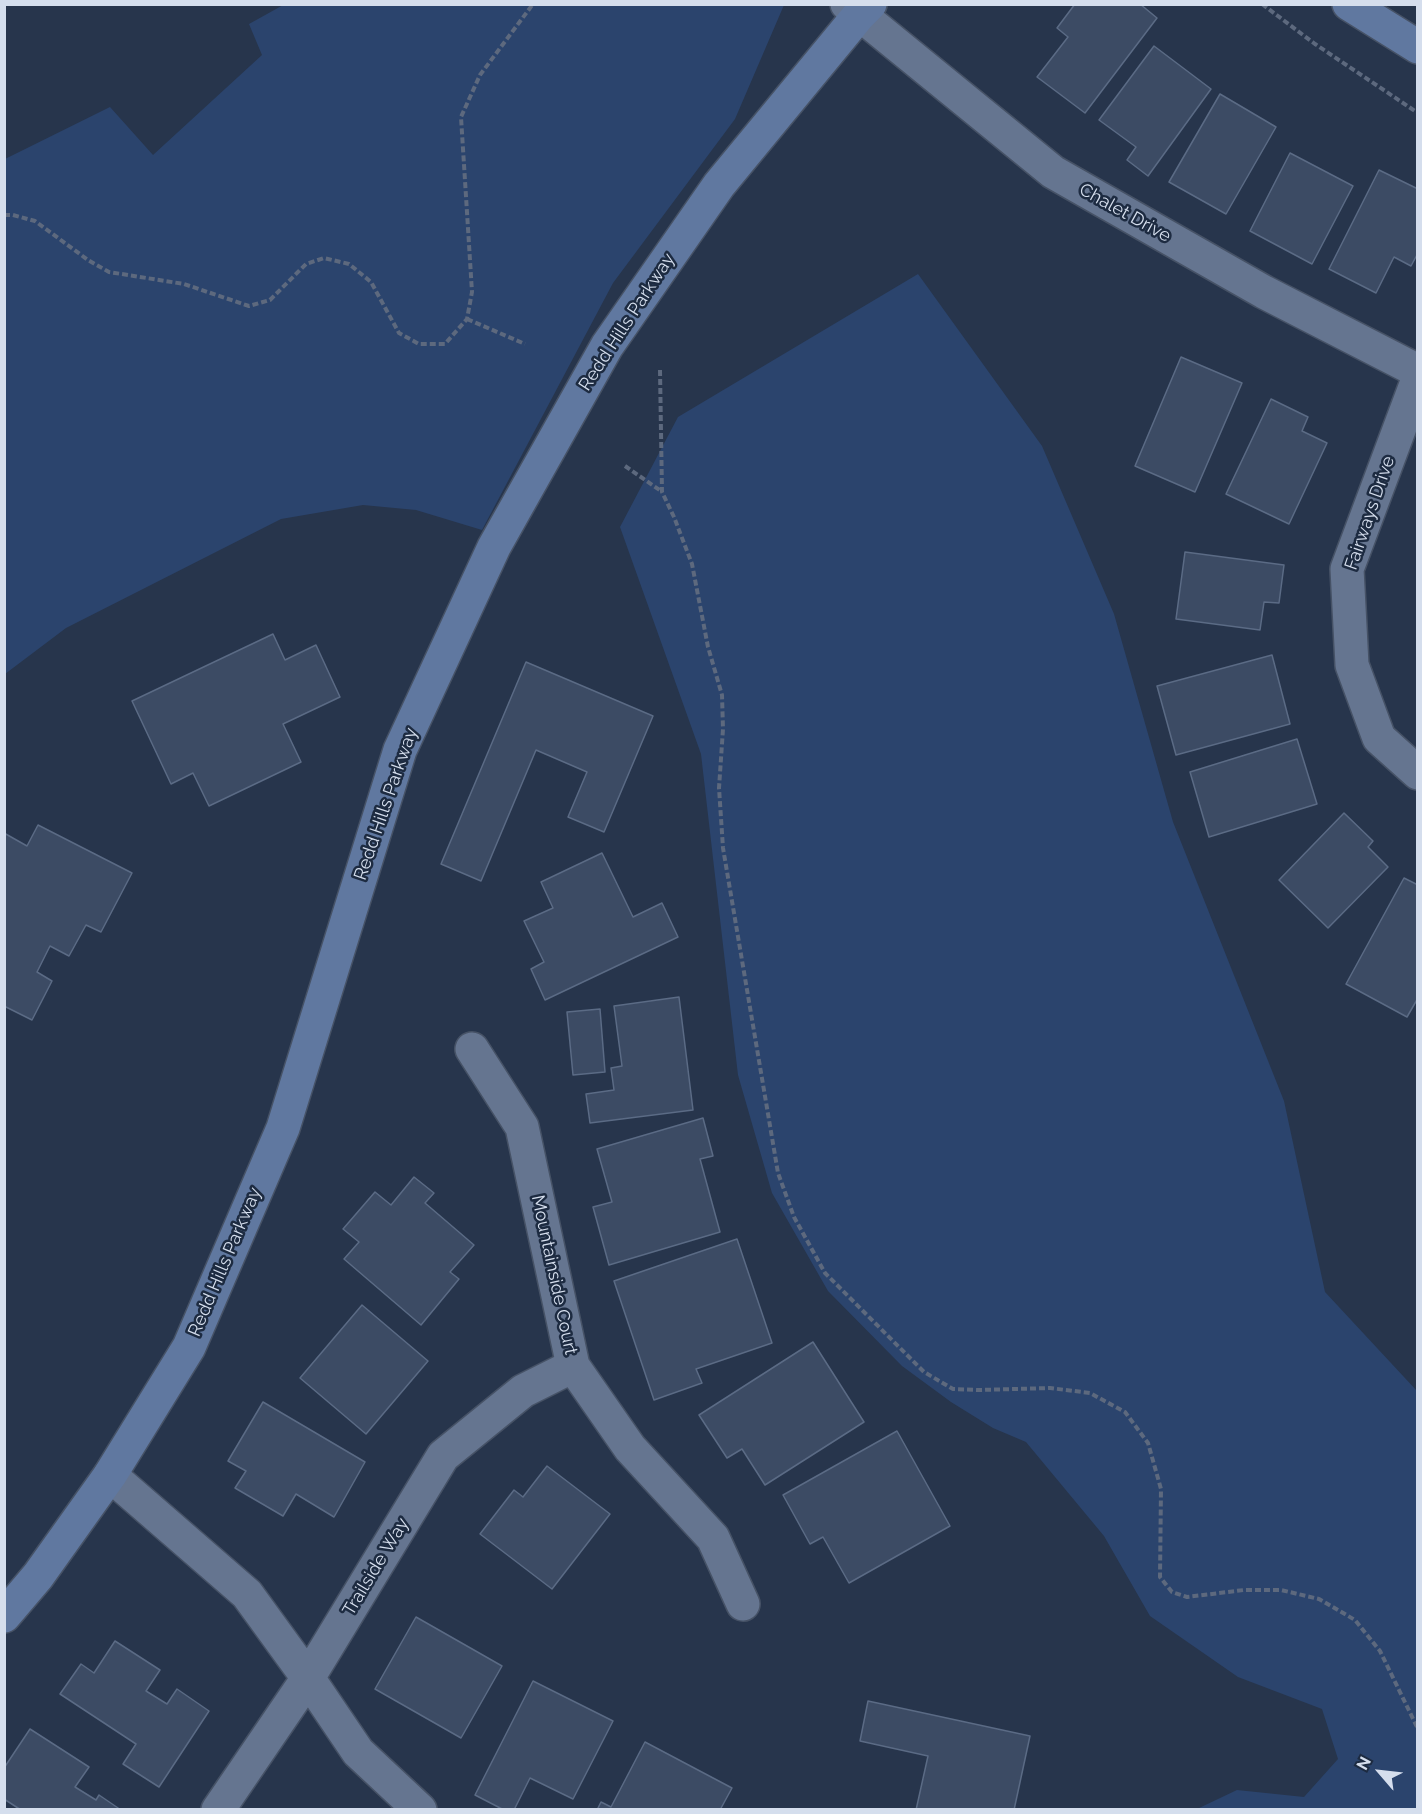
<!DOCTYPE html>
<html>
<head>
<meta charset="utf-8">
<style>
	body { margin:0 }
	#map { position:relative; width:1422px; height:1814px; overflow:hidden; background:#27354c; font-family:Raleway,sans-serif }
	canvas { display:block }
	.frame { position:absolute; inset:0; border:6px solid #d5deed; pointer-events:none }
	.north { position:absolute; left:1350px; top:1742px; width:60px; height:60px; -webkit-text-stroke:4px #1d2b41; paint-order:stroke; rotate:298deg; font-size:16px; font-weight:700; line-height:24px; text-align:center; color:#d5deed }
	.north::after { content:''; display:block; margin:auto; width:21px; height:27px; background:#d5deed; clip-path:polygon(50% 0,100% 100%,50% 72%,0 100%) }
</style>
</head>
<body>
<div id="map">
<canvas width="1422" height="1814"></canvas>
<div class="frame"></div>
<div class="north">N</div>
</div>
<script>
const g = document.querySelector('canvas').getContext('2d');
g.lineJoin = 'round';
function fill(path, color) { g.fillStyle = color; g.fill(path, 'evenodd'); }
function trace(path, color, width, dash) { g.strokeStyle = color; g.lineWidth = width; g.lineCap = dash ? 'butt' : 'round'; g.setLineDash(dash || []); g.stroke(path); }
function label(font, color, halo, rows, align = 'center') {
  g.font = font + ' Raleway,sans-serif'; g.lineWidth = 5; g.setLineDash([]); g.textBaseline = 'middle'; g.strokeStyle = halo; g.fillStyle = color; for (const [text, x, y, turn = 0] of rows) {
    g.save(); g.translate(x, y); g.rotate((+turn || 0) * Math.PI / 180); g.textAlign = isNaN(turn) ? turn : align; if (halo) g.strokeText(text, 0, 0); g.fillText(text, 0, 0); g.restore();
  }
}
fill(new Path2D(`
	M285 4 784 5 735 119 613 283 482 530 416 510 363 505 281 519 66 628 5 674V159L110 107 153 155 262 55 249 24Z
	M918 274 1042 446 1114 614 1173 822 1284 1101 1325 1292 1417 1391V1809H1197L1237 1790 1304 1797 1338 1759 1322 1709 1238 1677 1150 1616 1104 1536 1026 1442 993 1428 951 1402 902 1366 828 1291 772 1193 738 1075 701 754 620 527 678 417Z`), '#2b446d');
const building = new Path2D(`
	M1075 4H1140L1157 18 1085 113 1037 77 1068 37 1057 28Z
	M1154 46 1211 89 1148 176 1127 160 1136 147 1099 120Z
	M1220 94 1276 127 1226 214 1169 182Z
	M1290 153 1353 186 1312 264 1250 231Z
	M1379 170 1418 189V253L1411 266 1394 257 1376 293 1329 269Z
	M1181 357 1242 383 1195 492 1135 466Z
	M1271 399 1308 417 1302 431 1327 443 1289 524 1226 494Z
	M1185 552 1284 565 1279 603 1264 602 1260 630 1176 619Z
	M273 634 285 660 316 645 340 697 283 724 301 762 209 806 193 773 171 784 132 701Z
	M1272 655 1290 724 1176 755 1157 686Z
	M526 662 653 716 604 832 568 817 587 772 536 750 481 881 441 864Z
	M1297 739 1317 804 1209 837 1190 772Z
	M1344 813 1373 841 1368 847 1388 867 1328 928 1279 880Z
	M38 825 132 873 101 932 86 925 69 956 50 946 37 972 52 981 32 1020 4 1006V833L27 846Z
	M602 853 633 917 662 903 678 937 545 1000 531 969 544 962 524 921 553 908 541 882Z
	M1404 878 1418 885V998L1407 1017 1346 984Z
	M679 997 693 1110 590 1123 586 1094 614 1090 611 1068 622 1066 614 1006Z
	M600 1009 605 1072 573 1075 567 1012Z
	M703 1118 713 1156 700 1159 720 1232 609 1265 593 1207 612 1202 597 1149Z
	M414 1177 434 1193 425 1203 474 1245 450 1272 459 1279 421 1325 344 1259 359 1242 343 1229 375 1192 391 1205Z
	M737 1239 772 1343 696 1369 702 1383 654 1400 614 1281Z
	M362 1305 428 1361 366 1434 300 1378Z
	M813 1342 864 1422 765 1485 742 1449 727 1458 699 1415Z
	M263 1402 365 1462 334 1517 296 1494 283 1516 235 1488 246 1471 228 1461Z
	M897 1431 950 1526 849 1583 823 1537 810 1544 783 1495Z
	M547 1466 610 1514 552 1589 480 1534 514 1490 523 1497Z
	M416 1617 502 1666 461 1738 375 1689Z
	M115 1641 160 1670 146 1691 167 1704 177 1689 209 1711 159 1787 123 1764 136 1744 60 1694 81 1664 94 1673Z
	M533 1681 613 1721 573 1799 530 1778 514 1810H504L475 1795Z
	M868 1701 1030 1736 1014 1810H916L928 1756 860 1741Z
	M30 1729 89 1767 75 1787 96 1800 99 1795 121 1810H21L4 1799V1768Z
	M645 1742 732 1788 720 1810H597L601 1802 611 1807Z`);
fill(building, '#3c4b64');
trace(building, '#5b6b85', 1.5);
const street = new Path2D(`
	M847 4 1053 172 1264 292 1418 371
	M1418 379 1347 569 1352 665 1379 738 1418 773
	M472 1049 522 1127 573 1366 630 1448 713 1538 743 1604
	M110 1475 247 1594 308 1678 358 1752 420 1810
	M218 1810 308 1678 443 1456 523 1391 573 1366`);
const secondary = new Path2D(`
	M1349 4 1418 47
	M4 1616 38 1576 110 1475 189 1347 283 1128 400 750 494 547 607 346 719 185 859 15 870 4`);
trace(street, '#465266', 36);
trace(secondary, '#465266', 36);
trace(new Path2D(`
	M1262 4 1315 44 1418 113
	M4 215H13L35 221 88 260 109 272 184 284 249 306 270 300 306 264 324 258 349 264 371 282 399 333 419 344H445L467 319 472 292 461 117 480 75 533 4
	M467 319 525 344
	M660 370 662 492 674 517 692 564 708 647 722 695 723 729 719 788 723 848 778 1173 794 1217 825 1273 924 1372 953 1389 978 1390 1050 1388 1090 1393 1125 1412 1148 1443 1161 1489 1160 1577 1172 1592 1187 1597 1244 1590H1281L1319 1599 1355 1620 1380 1651 1418 1729
	M625 466 661 491`), '#5d697e', 4, [6, 3]);
trace(street, '#657590', 33);
trace(secondary, '#6078a0', 33);
label('18px', '#d5deed', '#1d2b41', [
	["Chalet Drive",1125,213,29],
	["Redd Hills Parkway",627,322,-57],
	["Fairways Drive",1370,513,-71],
	["Redd Hills Parkway",386,804,-71],
	["Redd Hills Parkway",225,1262,-67],
	["Mountainside Court",554,1275,78],
	["Trailside Way",376,1567,-59]
]);
</script>
</body>
</html>
